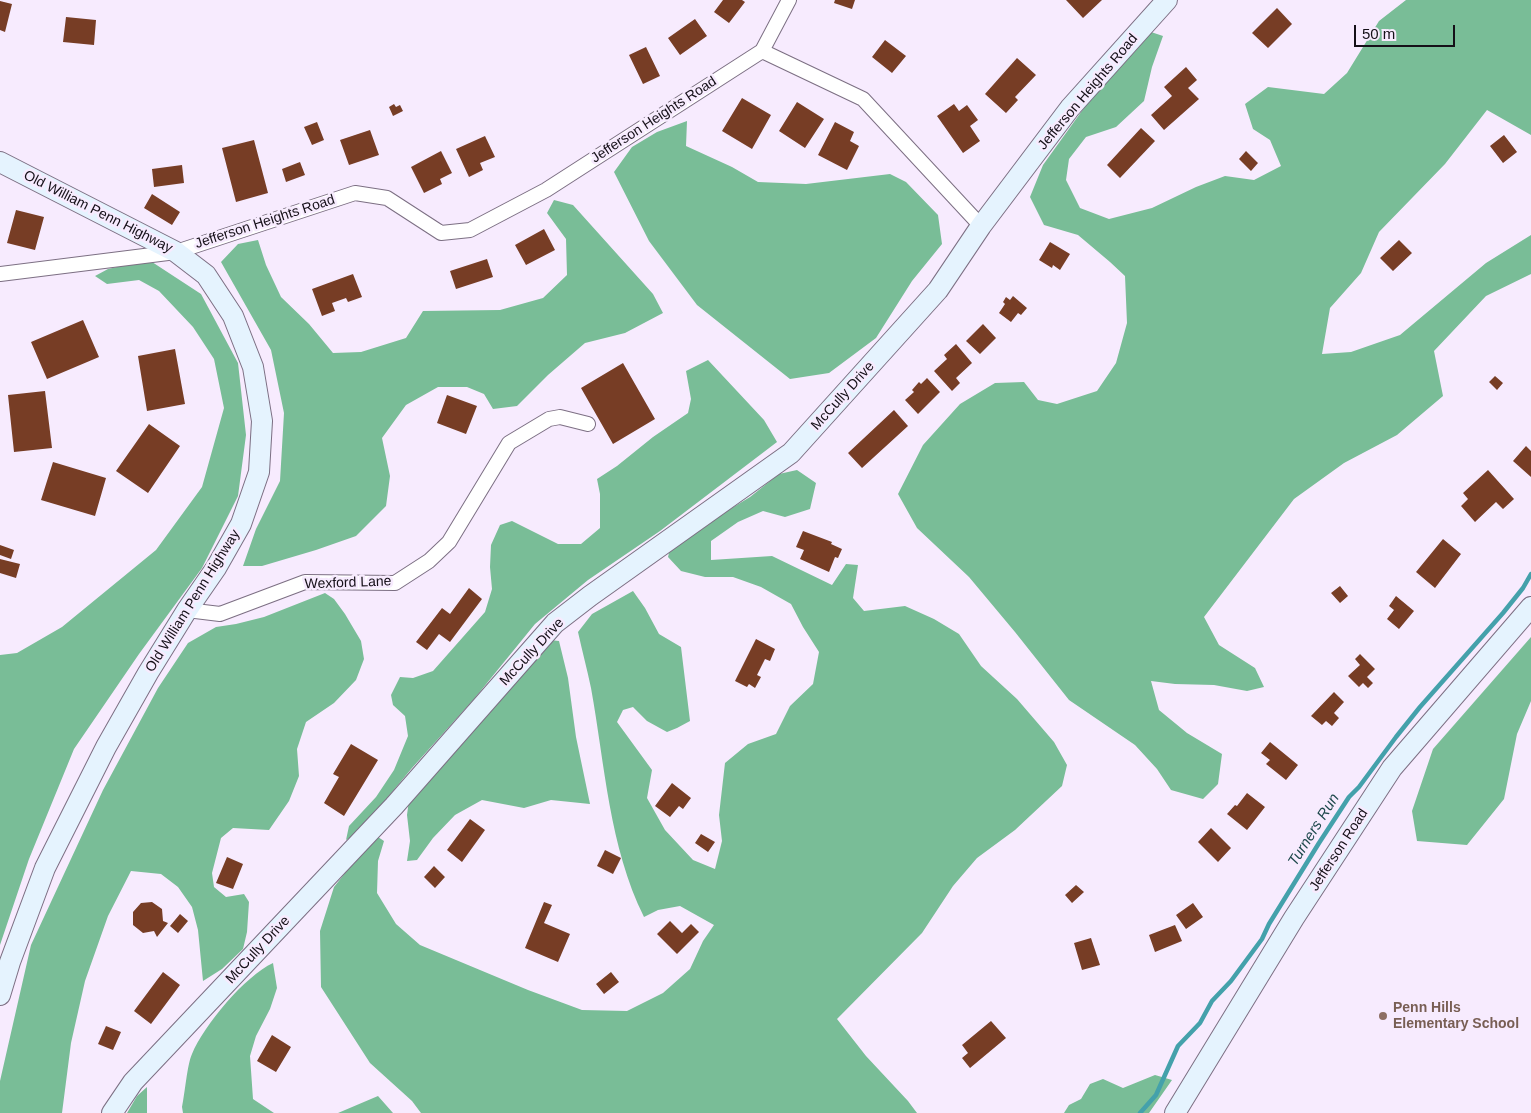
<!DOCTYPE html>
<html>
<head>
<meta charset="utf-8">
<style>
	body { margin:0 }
	#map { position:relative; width:1531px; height:1113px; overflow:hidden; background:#f7ebfe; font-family:Arial,sans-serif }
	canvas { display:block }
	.scale { position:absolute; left:1354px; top:25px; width:101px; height:22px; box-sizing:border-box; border:2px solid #151018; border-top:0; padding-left:6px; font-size:15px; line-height:18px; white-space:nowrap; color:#151018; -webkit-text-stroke:4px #f7ebfe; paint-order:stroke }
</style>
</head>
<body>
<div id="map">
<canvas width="1531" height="1113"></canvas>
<div class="scale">50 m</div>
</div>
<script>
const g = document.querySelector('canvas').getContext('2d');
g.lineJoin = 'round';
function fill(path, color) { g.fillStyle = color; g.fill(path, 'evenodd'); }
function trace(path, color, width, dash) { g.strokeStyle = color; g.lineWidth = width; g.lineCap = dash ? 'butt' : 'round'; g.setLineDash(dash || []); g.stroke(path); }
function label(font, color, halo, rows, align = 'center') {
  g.font = font + ' Arial,sans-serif'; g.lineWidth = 5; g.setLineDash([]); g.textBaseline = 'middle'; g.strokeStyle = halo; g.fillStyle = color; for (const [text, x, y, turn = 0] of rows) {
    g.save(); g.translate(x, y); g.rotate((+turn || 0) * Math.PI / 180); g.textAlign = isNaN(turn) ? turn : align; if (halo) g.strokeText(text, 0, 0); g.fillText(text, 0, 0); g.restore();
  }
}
fill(new Path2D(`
	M1406 0H1531V135L1487 110 1445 164 1379 232 1361 273 1330 308 1322 354 1351 352 1400 335 1486 263 1531 235V274L1486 296 1434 351 1443 396 1397 435 1344 463 1294 499 1204 617 1219 645 1255 668 1264 687 1247 691 1214 685 1175 684 1151 681 1159 710 1187 733 1222 754 1218 784 1203 799 1171 790 1157 769 1135 745 1069 700 1015 632 969 577 917 528 898 494 923 445 960 404 995 383 1024 382 1038 400 1057 404 1097 391 1116 363 1127 323 1125 276 1110 262 1078 235 1044 225 1030 197 1043 165 1089 101 1151 32 1163 36 1152 67 1144 101 1116 127 1086 137 1069 159 1066 180 1080 208 1109 219 1152 208 1196 187 1225 176 1254 180 1281 166 1270 140 1253 129 1245 104 1268 87 1324 94 1347 73 1379 21Z
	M687 121 686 146 732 167 758 182 806 184 890 174 906 182 938 215 942 244 912 281 876 338 829 373 790 379 697 305 649 241 614 172 632 147 657 132Z
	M554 200 573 205 653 294 663 313 625 333 585 343 548 375 517 406 493 409 484 394 467 387H438L406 405 382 438 390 476 386 506 356 536 316 550 262 566H243L256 529 280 481 284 413 271 350 221 262 238 244 258 240 266 265 281 297 309 324 333 353 361 352 406 338 423 311 500 310 543 298 567 275 566 239 547 213Z
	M149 260 201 294 238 363 246 435 238 496 202 568 139 654 74 749 29 859 0 945V655L17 653 62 627 156 550 202 487 224 408 214 359 193 327 159 291 139 280 107 284 95 276 108 269Z
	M708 360 764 420 777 442 660 531 588 580 535 624 474 699 412 768 378 809 362 831 346 840 349 826 376 797 394 770 408 736 405 716 393 705 391 695 400 677 413 678 433 671 485 612 492 589 490 567 491 545 500 525 512 521 558 544H581L600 528V494L597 479 617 466 653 437 688 413 691 399 686 371Z
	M797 470 816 483 810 509 785 517 763 511 738 522 711 541V560L772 556 832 585 846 564 858 565 853 598 864 611 905 606 934 619 959 634 981 666 1017 699 1054 742 1067 765 1062 786 1015 830 977 858 953 886 922 933 837 1019 866 1056 908 1101 917 1113H421L412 1101 370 1063 321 987 320 931 334 887 375 835 384 841 378 861 377 893 396 924 420 945 528 990 582 1010 627 1011 663 993 690 969 703 941 714 925 680 906 658 910 644 917C609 846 605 765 591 688 587 669 582 650 578 632L592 614 633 591 645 608 659 634 681 647 690 721 677 728 667 732 647 721 633 707 623 710 617 722 652 770 647 798 665 830 693 860 715 869 722 841 719 815 725 763 748 744 776 734 790 706 813 684 819 652 803 627 791 604 761 587 733 577H705L681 571 668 557 671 545 750 497 779 474Z
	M325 593 334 599 345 614 361 641 364 659 356 680 334 703 306 722 297 749 299 776 289 801 269 830 233 828 221 838 212 873 214 887 226 897 244 894 249 902 247 932 243 949 222 969 203 981 198 930 192 907 178 887 161 874 131 871 108 916 85 981 71 1043 62 1113H0V1081L31 945 103 790 158 688 188 643 216 627 236 624 264 617Z
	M1531 637V701L1517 734 1504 799 1467 845 1417 841 1412 811 1433 749Z
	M550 640 559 641 568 678 576 737 590 804 551 800 524 808 482 800 455 815 433 838 417 860 407 861 410 841 407 815 409 800Z
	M273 963 277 988 270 1009 256 1036 250 1056 253 1099 274 1113H183L182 1107C185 1093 187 1065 192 1054 204 1025 245 976 273 963Z
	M1155 1075 1172 1080 1149 1113H1064L1069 1105 1081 1099 1090 1084 1103 1079 1123 1088Z
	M147 1087V1113H127L137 1096Z
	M378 1096 393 1113H338Z`), '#79bd97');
trace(new Path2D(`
	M1140 1113 1156 1095 1178 1046 1200 1023 1212 1001 1231 981 1262 939 1269 924 1319 843 1349 797 1359 787 1396 737 1420 707 1503 613 1523 588 1531 574`), '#44a1ab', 4.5);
fill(new Path2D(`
	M723 0H742L745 2 729 23 714 12Z
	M835 0H855L852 9 834 3Z
	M1066 0H1102L1083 18Z
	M0 1 12 4 5 32 0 30Z
	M1277 8 1292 24 1268 48 1252 33Z
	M66 17 96 20 94 45 63 42Z
	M695 19 707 36 680 55 668 38Z
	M885 40 906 56 892 73 872 57Z
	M646 47 660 76 643 84 629 55Z
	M1017 58 1036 75 1015 97 1018 100 1006 113 985 94Z
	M1186 67 1197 80 1188 88 1199 99 1164 130 1151 115 1172 96 1164 87Z
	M742 98 771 115 752 149 722 131Z
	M797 102 824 119 805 148 779 131Z
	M394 104 396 107 400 105 403 111 393 116 389 107Z
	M954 104 959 111 967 105 978 120 970 126 980 141 963 153 937 116Z
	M317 122 324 140 312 145 304 127Z
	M835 122 854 132 850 141 859 146 847 170 818 155Z
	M1141 128 1155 141 1120 178 1107 165Z
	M370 130 379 155 349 165 340 140Z
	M1504 135 1517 152 1503 163 1490 146Z
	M485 136 495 157 480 163 483 170 469 177 456 149Z
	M254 140 268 193 236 202 222 148Z
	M441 151 452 173 440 179 442 184 424 193 411 167Z
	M1246 151 1258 163 1251 171 1239 159Z
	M300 162 305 175 286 182 282 169Z
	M182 165 184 183 154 187 152 169Z
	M152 194 180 212 172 225 144 208Z
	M16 210 44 217 35 250 7 243Z
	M544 229 555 250 526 265 515 245Z
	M1399 240 1412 253 1393 271 1380 258Z
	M1050 242 1070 254 1060 270 1053 265 1052 268 1039 260Z
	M487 259 493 277 456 289 450 271Z
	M353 274 362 297 348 302 346 298 332 303 335 311 322 316 312 289Z
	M1013 296 1027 308 1021 315 1018 313 1011 322 999 313 1005 304 1003 302 1006 297 1010 300Z
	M83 320 99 357 47 379 31 342Z
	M983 324 996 338 980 354 966 341Z
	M956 344 972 363 956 378 960 383 952 391 934 371 947 359 944 355Z
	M175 349 185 404 147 411 138 356Z
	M623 363 655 419 613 444 581 388Z
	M1495 376 1503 383 1497 390 1489 382Z
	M927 378 940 392 918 414 905 400 914 392 912 390 919 382 921 384Z
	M45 391 52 448 14 452 8 395Z
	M447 395 477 406 466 434 437 423Z
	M894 410 908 426 862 468 848 453Z
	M149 424 180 446 148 493 116 471Z
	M1526 446 1531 451V477L1513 461Z
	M53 462 106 478 95 516 41 500Z
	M1488 470 1514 499 1503 509 1496 502 1475 522 1461 506 1468 499 1463 493Z
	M803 531 832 542 831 544 842 549 838 558 835 557 829 572 800 559 804 550 796 547Z
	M1443 539 1461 554 1435 588 1416 572Z
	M0 545 14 550 11 559 0 555Z
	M0 559 20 564 16 578 0 573Z
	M1340 586 1348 596 1340 603 1331 593Z
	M469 588 482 599 450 642 439 634 427 650 416 642 442 608 450 614Z
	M1396 596 1414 611 1399 629 1387 619 1394 610 1389 606Z
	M756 639 775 649 770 661 765 659 757 675 761 677 755 688 749 684 747 687 735 681Z
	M1360 654 1375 669 1367 677 1373 683 1368 688 1363 683 1359 687 1348 676 1360 665 1355 659Z
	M1334 692 1344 702 1334 713 1339 718 1332 726 1326 721 1322 725 1311 716Z
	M1270 742 1298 765 1286 780 1266 764 1270 760 1261 753Z
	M351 744 378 760 344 816 324 803 339 777 333 774Z
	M672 783 691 798 683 809 679 806 670 817 655 806Z
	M1247 793 1265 807 1247 830 1227 814 1235 805 1237 806Z
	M470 819 485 830 462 862 447 850Z
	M1211 828 1231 848 1218 862 1198 842Z
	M701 834 715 842 708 852 695 843Z
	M605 850 621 858 613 874 597 866Z
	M227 857 243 864 233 889 216 883Z
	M434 866 445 877 435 888 424 877Z
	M1076 885 1084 892 1072 903 1065 895Z
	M152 902 162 909 163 921 168 923 157 937 154 931 143 933 133 925V912L141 903Z
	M544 902 552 905 544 923 570 934 558 962 525 948Z
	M1193 903 1203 917 1186 929 1176 915Z
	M180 914 188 921 178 933 170 926Z
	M670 921 682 933 691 924 699 932 677 954 657 934Z
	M1175 925 1182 941 1155 952 1149 935Z
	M1091 938 1100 965 1082 970 1074 943Z
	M163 972 180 985 151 1024 134 1011Z
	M611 972 619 982 604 994 596 984Z
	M991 1021 1006 1038 970 1068 962 1058 968 1053 962 1045Z
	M106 1026 121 1032 113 1050 98 1044Z
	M272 1035 291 1047 276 1072 257 1061Z`), '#773d25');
const street = new Path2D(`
	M762 51 863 99 981 226
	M0 274 176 252 355 193 387 198 441 233 470 230 546 190 762 51 789 0
	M187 610 220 614 305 582 395 583 429 561 449 542 509 443 549 419 560 417 588 424`);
const secondary = new Path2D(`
	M0 162 176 252 206 275 233 316 253 367 262 421 259 472 241 524 216 568 187 610 148 673 106 747 45 868 10 962 0 995
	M112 1113 133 1082 394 806 555 623 590 596 791 453 938 290 981 226 1070 108 1167 0
	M1175 1113 1294 918 1392 768 1531 607`);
trace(street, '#7c6f83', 16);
trace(secondary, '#7c6f83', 22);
trace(street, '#fff', 14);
trace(secondary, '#e5f3fe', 20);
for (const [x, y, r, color] of [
	[1383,1016,5,"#8d6e63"]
]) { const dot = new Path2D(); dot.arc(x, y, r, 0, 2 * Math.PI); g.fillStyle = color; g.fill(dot); trace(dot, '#f7ebfe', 2); }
label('14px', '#151018', '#f7ebfe', [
	["Jefferson Heights Road",1088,92,-50],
	["Jefferson Heights Road",654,120,-33],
	["Old William Penn Highway",98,212,27],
	["Jefferson Heights Road",265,222,-18],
	["McCully Drive",843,396,-48],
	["Wexford Lane",348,583,-2],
	["Old William Penn Highway",193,601,-58],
	["McCully Drive",532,652,-47],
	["Jefferson Road",1339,850,-57],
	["McCully Drive",258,950,-47]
]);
label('bold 14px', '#785e54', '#f7ebfe', [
	["Penn Hills",1393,1008],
	["Elementary School",1393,1024]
], 'left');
label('italic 15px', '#1f494d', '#f7ebfe', [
	["Turners Run",1314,830,-58]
]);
</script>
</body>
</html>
